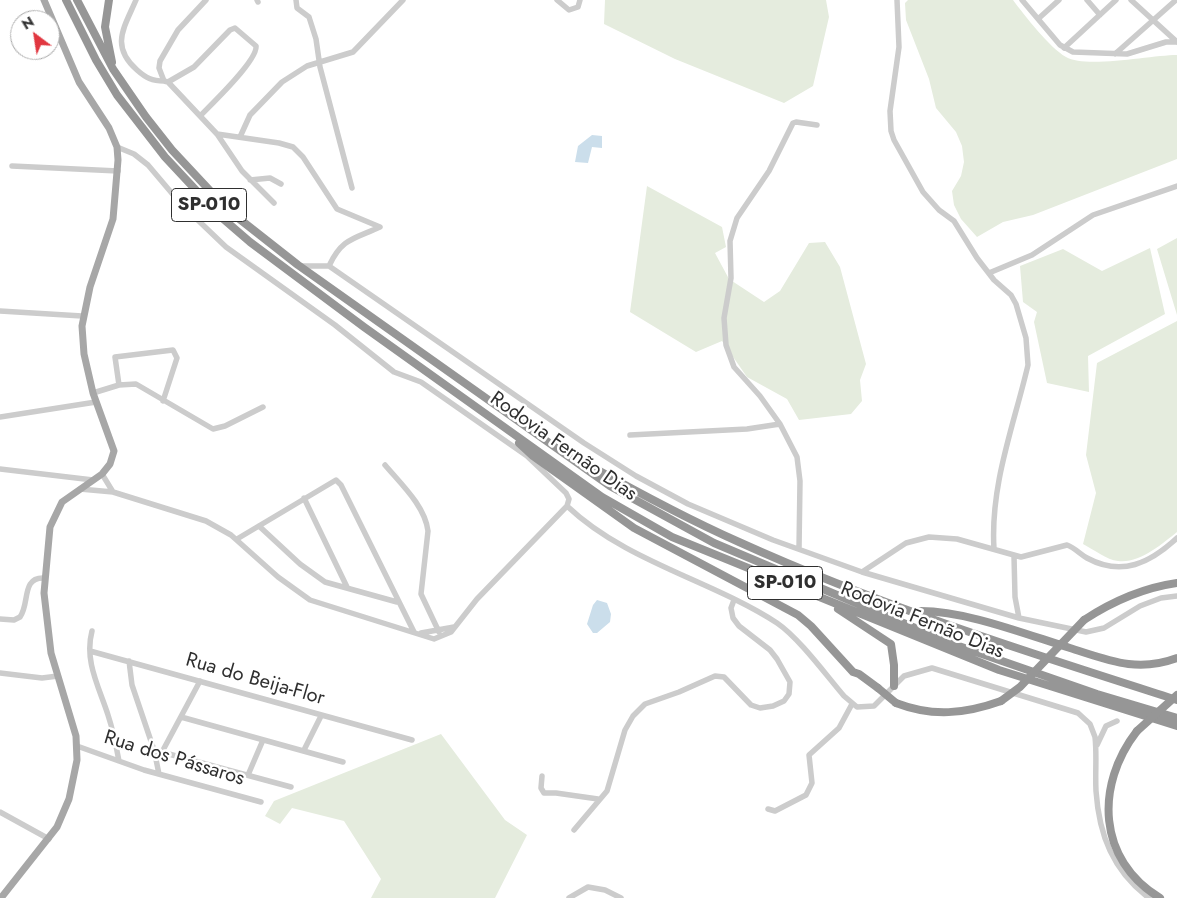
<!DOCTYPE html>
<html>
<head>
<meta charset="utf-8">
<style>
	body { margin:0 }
	#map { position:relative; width:1177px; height:898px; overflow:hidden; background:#fff; font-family:Jost,sans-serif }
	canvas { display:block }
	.north { position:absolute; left:10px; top:10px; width:50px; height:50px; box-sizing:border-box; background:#fff; border:1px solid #acacac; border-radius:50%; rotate:329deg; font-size:14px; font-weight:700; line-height:20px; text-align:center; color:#2f2f2f }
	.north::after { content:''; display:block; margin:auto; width:18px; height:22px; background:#e13740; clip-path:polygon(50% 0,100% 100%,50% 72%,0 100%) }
</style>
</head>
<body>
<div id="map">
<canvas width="1177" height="898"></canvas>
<div class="north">N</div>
</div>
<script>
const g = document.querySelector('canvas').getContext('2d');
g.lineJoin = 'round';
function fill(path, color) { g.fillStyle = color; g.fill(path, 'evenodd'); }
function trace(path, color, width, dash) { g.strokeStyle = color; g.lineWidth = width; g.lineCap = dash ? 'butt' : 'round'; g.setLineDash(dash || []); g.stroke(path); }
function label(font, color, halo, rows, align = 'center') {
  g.font = font + ' Jost,sans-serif'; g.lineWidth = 5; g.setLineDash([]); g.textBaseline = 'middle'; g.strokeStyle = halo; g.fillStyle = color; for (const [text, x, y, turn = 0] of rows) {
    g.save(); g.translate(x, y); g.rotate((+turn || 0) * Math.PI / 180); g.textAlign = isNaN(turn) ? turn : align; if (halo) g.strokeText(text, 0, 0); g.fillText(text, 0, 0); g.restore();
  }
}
fill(new Path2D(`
	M605 0H826L829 17 813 86 784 103 675 59 604 24Z
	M908 0H1013C1025 16 1049 47 1066 57 1086 69 1151 55 1177 55V159L1033 215 1003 222 977 237 961 219 954 205 952 191 961 176 964 162 962 146 956 132 936 108 929 79 906 20 905 3Z
	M647 186 722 227 726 247 715 253 729 279 764 302 780 291 809 243 825 242 840 267 866 364 860 380 862 401 851 414 799 420 787 399 747 377 722 341 696 352 630 312Z
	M1177 238V315L1157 249Z
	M1150 248 1165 314 1088 356 1089 392 1047 383 1034 322 1037 312 1023 302 1020 266 1063 249 1102 271Z
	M1177 321V532C1162 544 1139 564 1118 561 1107 560 1093 549 1083 544L1096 493 1086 455 1097 363Z
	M441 734 505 820 527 835 495 898H371L381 879 344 821 292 808 280 824 265 816 274 801Z`), '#e5ecde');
fill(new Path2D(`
	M592 135 602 136V148L592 147 588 163 575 162 578 146Z
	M597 600 607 603 611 614 610 622 597 633H593L587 624 593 605Z`), '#cbdeeb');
trace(new Path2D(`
	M136 0C124 28 110 46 137 70 146 78 152 81 164 81
	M206 0 178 30 160 61 159 68 164 81 168 82 217 134 242 171 274 203
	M257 0 258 2
	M296 0 297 8 309 17 316 39 320 67 352 188
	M557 0 569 10 578 7 580 0
	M897 0 899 47 890 111 891 131 894 140 923 192 939 210 954 221 977 258 994 280 1011 295 1016 304 1026 338 1028 365C1014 425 990 485 994 549
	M1022 0 1060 45 1073 52 1127 54 1166 42H1177
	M1087 0 1100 15
	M1131 0 1177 42
	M1038 19 1059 0
	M1064 48 1116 0
	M1115 54 1176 0
	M168 82 194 67 230 30 235 28 256 46C258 60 211 105 200 116
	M217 134 279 143 293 147 303 157 337 209 380 227
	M240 137 250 115 282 82 307 66 353 52 403 0
	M117 147 134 154 148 165 181 204 226 247 335 325 394 372 421 382 527 456 566 493 569 499 567 506
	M12 166 118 171
	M250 180 270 178 281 184
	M300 266H329L584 443 636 476 688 504 773 540 862 572 1019 618 1086 632 1104 628 1140 606 1161 598 1177 596
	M329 266C342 238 354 239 380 227
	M989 273 1032 255 1093 215 1177 186
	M0 311 82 316
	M119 385 115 357 173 350 177 358 163 401
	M93 393 119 385 136 384 213 429 225 426 263 407
	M0 417 96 402
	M630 435 747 429 780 424
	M385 465C401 484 425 506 428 531L421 594 439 632
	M0 469 93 480
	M102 474 113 492
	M80 489 113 492 206 521 231 535 278 577 310 600 434 639 451 632 477 599 567 506
	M304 498 347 587
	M567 506C626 562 711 580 777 623 799 638 826 675 844 696L857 707 874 706 904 676 932 668 1078 713 1090 724 1095 737C1097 755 1095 773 1096 791 1099 835 1113 871 1149 898
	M259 526 300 564 325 582 397 602
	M237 539 336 480 341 485 414 632
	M799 549 800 481 797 457 780 424 760 396 734 367 726 345 724 318 731 278 730 241 737 218 769 171 793 123 796 122 817 125
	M1014 556 1015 597 1019 618
	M862 572 906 543 929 537 957 539 1021 557 1067 545C1075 548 1080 554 1087 558 1122 577 1150 563 1177 538
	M0 619 14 620 20 617C30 604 21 577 44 578
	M92 631C84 661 99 687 108 715 113 730 116 745 119 761
	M421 633 454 627
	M90 651 412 740
	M129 661 132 685 154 750 159 774
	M0 673 42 678 58 676
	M181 717 343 762
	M1097 745 1106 726 1117 721
	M77 746 144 770 261 802
	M154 750 291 787
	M304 750 321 716
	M162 752 200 681
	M248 775 263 740
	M542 776 541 788 544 793H556L598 799
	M768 809 775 811 806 795 812 783 809 755 839 728 852 704
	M0 812 49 839
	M574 830 607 791 625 730 633 716 645 704 679 692 715 676 724 677 751 705 760 708 773 706 784 701 789 694 790 682 777 659 770 650 739 626 733 618 731 608 734 600
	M569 898 588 887 605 890 621 898`), '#ccc', 5.5);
trace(new Path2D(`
	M1 898 57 827 69 799 77 760 76 736 51 653 44 593 50 527 62 502 102 474 110 464 114 451 93 393 84 354 82 326 90 287 113 219 118 160 117 147 109 128 79 82 44 0`), '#a7a7a7', 7);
trace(new Path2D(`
	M66 0 96 60 117 95 165 157 221 217 250 242 364 327 602 497 672 537 999 670 1177 726
	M77 0 113 69 146 117 172 150 228 210 298 265 610 486 714 543 953 644 1097 694 1177 718
	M109 0 105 27 112 62
	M519 443 533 456 634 528 798 615 811 626 853 672 859 674 878 688
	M587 464C637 492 687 519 739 542 880 606 1030 653 1177 700
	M838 609 891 644 894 665V686
	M918 611C964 610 1025 634 1070 648 1108 660 1137 673 1177 658
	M1084 620C1113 601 1142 588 1177 583
	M896 703C932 717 965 714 1001 701
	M1137 731C1095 785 1097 860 1160 898`), '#969696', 8);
trace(new Path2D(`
	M878 688 896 703
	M1001 701 1020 687 1084 620
	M1137 731 1177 695`), '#969696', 8);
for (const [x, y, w] of [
	[209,205,75],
	[785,583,75]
]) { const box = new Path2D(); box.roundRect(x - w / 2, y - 16.5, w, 33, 4); g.fillStyle = '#fff'; g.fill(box); trace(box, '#2f2f2f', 1); }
label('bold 19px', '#2f2f2f', null, [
	["SP-010",209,205],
	["SP-010",785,583]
]);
label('20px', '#2f2f2f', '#fff', [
	["Rodovia Fernão Dias",563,447,35],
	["Rodovia Fernão Dias",922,621,22],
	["Rua do Beija-Flor",255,680,16],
	["Rua dos Pássaros",174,759,17]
]);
</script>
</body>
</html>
